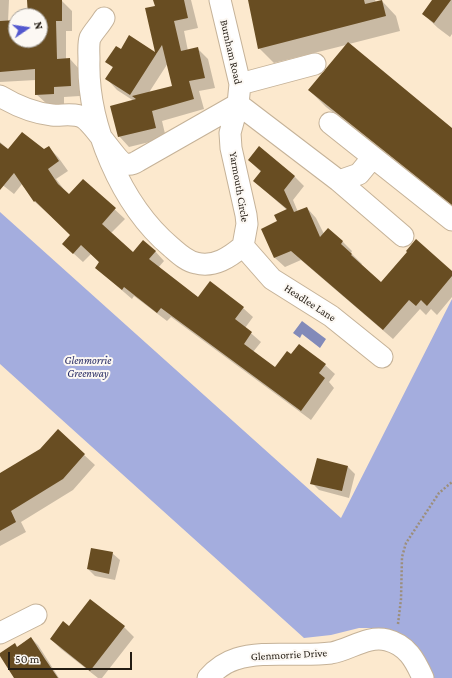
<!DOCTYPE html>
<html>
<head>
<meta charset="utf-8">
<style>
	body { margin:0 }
	#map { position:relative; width:452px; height:678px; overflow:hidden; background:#fce9ce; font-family:"Crimson Pro",serif }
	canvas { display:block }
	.north { position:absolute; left:8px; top:8px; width:40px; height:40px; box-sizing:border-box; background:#fcf8f3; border:1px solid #a5a099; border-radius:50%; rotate:77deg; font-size:11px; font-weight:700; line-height:16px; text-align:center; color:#231c13 }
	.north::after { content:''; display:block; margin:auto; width:14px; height:18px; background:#5358cf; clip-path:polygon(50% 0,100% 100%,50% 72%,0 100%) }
	.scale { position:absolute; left:8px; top:652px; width:124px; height:18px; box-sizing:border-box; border:2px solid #231c13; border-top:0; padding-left:5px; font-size:12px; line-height:14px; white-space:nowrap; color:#231c13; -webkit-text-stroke:3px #fcf8f3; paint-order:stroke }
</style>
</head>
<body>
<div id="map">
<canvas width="452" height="678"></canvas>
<div class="north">N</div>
<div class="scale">50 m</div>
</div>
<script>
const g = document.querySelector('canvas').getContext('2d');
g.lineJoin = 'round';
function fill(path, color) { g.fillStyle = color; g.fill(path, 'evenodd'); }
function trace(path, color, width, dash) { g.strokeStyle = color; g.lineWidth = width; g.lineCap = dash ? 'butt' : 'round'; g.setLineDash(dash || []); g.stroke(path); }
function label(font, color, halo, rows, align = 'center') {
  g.font = font + ' "Crimson Pro",serif'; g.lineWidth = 4; g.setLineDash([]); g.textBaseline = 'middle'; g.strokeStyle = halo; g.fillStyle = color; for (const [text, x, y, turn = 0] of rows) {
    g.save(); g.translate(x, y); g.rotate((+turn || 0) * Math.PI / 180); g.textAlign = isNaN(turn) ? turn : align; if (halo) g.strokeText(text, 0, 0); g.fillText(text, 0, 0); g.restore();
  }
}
fill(new Path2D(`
	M0 212 341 518 452 299V678H433L390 631 374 628H359L331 635 304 638 0 364Z`), '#a4adde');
fill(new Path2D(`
	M302 321 326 339 320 348 302 334 300 338 293 333Z`), '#828ab9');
fill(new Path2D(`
	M0 0H9L8 22 16 21V40H40V16H29L28 0 62 1 72 11V31H66V59H70L80 70V96L64 97V104H47L36 94V80L0 82Z
	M154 0H191L198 28 184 31 188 51 197 48 208 59 215 88 199 91 204 109 162 121 166 138 129 147 119 136 134 101 117 90 107 79 114 69 107 62 121 50 129 37 157 54 146 9 156 6ZM168 63 174 87 148 94Z
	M249 0H375L376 2 382 1 396 16 400 31 349 44 452 129V207L326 107 309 90 346 45 274 63 259 48Z
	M433 0H452V34L450 37 438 28 423 14Z
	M0 142 9 150 44 151 48 147 58 157 68 171 56 179 69 196 83 180 125 219 111 233 133 253 155 251 164 261 158 268 198 299 243 308 253 317 245 328 261 342 253 352 275 369 291 355 299 345 325 365 335 374 329 382 334 388 311 420 171 317 167 321 134 296 132 299 96 268 100 263 91 254 83 262 73 253 72 235 35 202 22 184 14 194 0 183Z
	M259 148 295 177 304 186 293 200 298 212 307 208 316 218 324 234 328 229 343 242 352 251 351 253 362 264 361 265 381 283 452 272V297L437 315 431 309 426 315 420 309 393 339 301 260 285 267 275 258 279 222 287 210 254 181 261 172 249 160Z
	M58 431 95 465 73 490 21 522 26 532 0 546V487L41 450Z
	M348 467 355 474 349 498 319 490 312 483Z
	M112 553 120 560 115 580 95 576 88 569Z
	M70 627H124L134 637 102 678H98L61 649 51 639Z
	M31 638 38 645 59 678H16L0 654 17 647Z`), '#0003');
fill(new Path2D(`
	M27 0H62V21H56L57 59 70 58 71 86 54 87V94L35 95V69L0 72V21L16 20V40H40V16H28Z
	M153 0H184L188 18 174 21 181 51 198 47 205 78 189 81 194 99 152 111 156 128 118 137 110 106 136 99 132 96 172 86 162 45 130 95 105 79 113 67 105 62 116 46 121 49 129 35 155 52 145 8 155 6Z
	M248 0H364L365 4 382 0 386 16 258 49Z
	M432 0H451L434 23 422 14Z
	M348 42 452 128V205L308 90Z
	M22 132 44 149 49 146 59 161 48 169 58 184 69 194 83 179 116 208 102 224 133 252 143 240 156 251 149 259 198 297 210 281 244 307 235 319 252 332 244 344 275 367 287 351 291 354 299 344 326 364 319 373 325 378 301 411 161 308 157 313 124 287 122 290 95 268 99 262 81 245 73 254 62 244 70 235 35 201 34 202 14 173 0 190V143L8 149Z
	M259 146 295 176 284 190 294 212 307 207 320 237 328 228 343 241 341 244 352 254 351 255 381 282 407 252 406 251 416 239 452 271V276L427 306 421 300 416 306 409 300 383 330 291 251 274 258 261 229 277 221 274 215 287 209 253 181 261 171 248 160Z
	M58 429 85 454 63 479 11 511 16 522 0 531V473L40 449Z
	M317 458 348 466 342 491 310 484Z
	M91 548 113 552 109 574 87 569Z
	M90 599 125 626 90 671 50 639 63 621 69 626Z
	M31 637 45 659 58 678H14L0 656V653L15 643 17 647Z`), '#684d22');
const minor = new Path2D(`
	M104 18C100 25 93 32 90 38 88 44 89 53 89 60 87 124 121 205 171 247 178 253 186 261 196 263 214 268 230 257 243 246L247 224 246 215 231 148 230 133 238 104 240 84 220 0
	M240 84 315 64
	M0 96C15 105 34 113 52 115 63 116 76 112 85 119 96 127 117 162 126 164 130 165 135 163 138 161L238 104
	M238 104 339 181 359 174 373 157
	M330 123 452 220
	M339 181 403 236
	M243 246 272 279 331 316 382 357
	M0 633 36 615
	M208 678C215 670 226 662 236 659 263 650 301 657 331 653 350 650 367 635 387 640 407 645 415 660 423 678`);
trace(minor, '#c5b298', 23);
trace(new Path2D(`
	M398 624 401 599 402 557 406 543 439 493 452 482`), '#9c8e7b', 2.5, [2, 2]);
trace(minor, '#fff', 21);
label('11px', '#231c13', '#fcf8f3', [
	["Burnham Road",231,52,77],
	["Yarmouth Circle",239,187,80],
	["Headlee Lane",310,303,33],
	["Glenmorrie Drive",289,655,-3]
]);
label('italic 11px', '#262a63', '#fcf8f3', [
	["Glenmorrie",88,361],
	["Greenway",88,374]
]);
</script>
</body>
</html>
